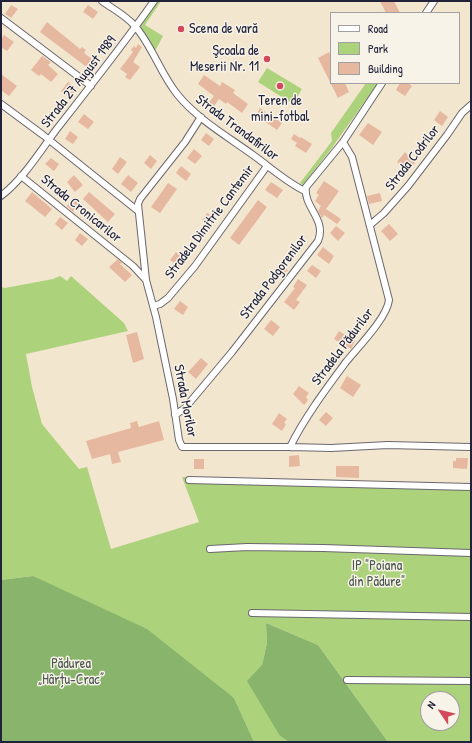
<!DOCTYPE html>
<html>
<head>
<meta charset="utf-8">
<style>
	body { margin:0 }
	#map { position:relative; width:472px; height:743px; overflow:hidden; background:#f3e6cf; font-family:"Patrick Hand",sans-serif }
	canvas { display:block }
	.frame { position:absolute; inset:0; border:2px solid #22223b; pointer-events:none }
	.legend { position:absolute; left:330px; top:12px; width:130px; height:72px; box-sizing:border-box; background:#f7f3e8; border:1px solid #a29fa3; margin:0; padding:5px 7px; list-style:none; font-size:12px; color:#22223b }
	.legend li { display:flex; align-items:center; gap:8px; height:20px }
	.legend b { width:20px; border:1px solid #a29fa3 }
	.north { position:absolute; left:420px; top:691px; width:40px; height:40px; box-sizing:border-box; background:#f7f3e8; border:1px solid #a29fa3; border-radius:50%; rotate:305deg; font-size:11px; font-weight:700; line-height:16px; text-align:center; color:#22223b }
	.north::after { content:''; display:block; margin:auto; width:14px; height:18px; background:#d1495b; clip-path:polygon(50% 0,100% 100%,50% 72%,0 100%) }
</style>
</head>
<body>
<div id="map">
<canvas width="472" height="743"></canvas>
<div class="frame"></div>
<ul class="legend">
<li><b style="height:5px;background:#fff"></b>Road</li>
<li><b style="height:11px;background:#acd27c"></b>Park</li>
<li><b style="height:11px;background:#e7b8a0"></b>Building</li>
</ul>
<div class="north">N</div>
</div>
<script>
const g = document.querySelector('canvas').getContext('2d');
g.lineJoin = 'round';
function fill(path, color) { g.fillStyle = color; g.fill(path, 'evenodd'); }
function trace(path, color, width, dash) { g.strokeStyle = color; g.lineWidth = width; g.lineCap = dash ? 'butt' : 'round'; g.setLineDash(dash || []); g.stroke(path); }
function label(font, color, halo, rows, align = 'center') {
  g.font = font + ' "Patrick Hand",sans-serif'; g.lineWidth = 3; g.setLineDash([]); g.textBaseline = 'middle'; g.strokeStyle = halo; g.fillStyle = color; for (const [text, x, y, turn = 0] of rows) {
    g.save(); g.translate(x, y); g.rotate((+turn || 0) * Math.PI / 180); g.textAlign = isNaN(turn) ? turn : align; if (halo) g.strokeText(text, 0, 0); g.fillText(text, 0, 0); g.restore();
  }
}
fill(new Path2D(`
	M158 1H161L145 25 163 36 155 51 141 28V24Z
	M267 68 302 89 293 104 258 82Z
	M366 83H378L331 149 303 185 300 183 332 141 331 133Z
	M60 276 67 281 71 276 124 323 128 331 26 354 32 387 42 424 79 469 87 467 111 549 199 522 182 477 471 484V742H388L318 645 266 623 267 643 262 665 280 736 289 742H254L234 698 33 576 1 580V287L5 288 53 279ZM428 699H452V723H428Z`), '#acd27c');
fill(new Path2D(`
	M33 576 147 629 234 698 254 742H1V580Z
	M266 623 318 645 388 742H289L280 736 247 681 262 665 267 643Z`), '#89b46c');
fill(new Path2D(`
	M380 1H394L400 13H386Z
	M11 5 18 9 11 18 5 14Z
	M88 5 98 12 93 19 83 12Z
	M47 22 80 49 82 47 86 50 84 53 92 59 90 62 92 63 88 68 40 32Z
	M4 35 14 42 7 51 1 47V39Z
	M138 44 142 47 133 62 140 67 130 80 125 77 127 74 120 69 133 52 131 50 134 46 136 48Z
	M329 52 331 57V83H345L349 92 338 98 318 58Z
	M42 56 51 62 48 65 58 74 51 82 41 74 39 76 31 70Z
	M1 74 17 86 9 96 1 90Z
	M204 75 220 86 222 82 235 90 233 93 248 104 242 113 227 102 226 104 219 99 212 109 207 105 214 96 198 84Z
	M68 82 77 89 70 98 61 91Z
	M400 83H408L412 86 405 96 396 90Z
	M260 108 282 123 277 130 256 115Z
	M440 111 448 117 442 126 434 120Z
	M84 114 94 122 88 129 78 122Z
	M368 123 382 132 373 145 359 135Z
	M70 131 78 137 73 144 65 139Z
	M206 133 214 139 209 146 201 140Z
	M294 134 300 138 301 137 312 144 306 153 295 146 297 143 291 139Z
	M194 149 202 156 195 164 187 158Z
	M405 152 415 163 407 173 397 162Z
	M150 155 157 161 151 169 144 163Z
	M120 157 127 162 118 174 112 169Z
	M51 158 59 164 54 171 45 164Z
	M181 166 191 174 186 181 176 173Z
	M74 175 83 185 75 192 67 182Z
	M128 175 138 183 131 192 121 184Z
	M324 181 339 191 326 209 341 219 337 224 324 215 322 218 318 211 321 206 315 201 319 195 316 193Z
	M271 182 283 190 277 198 265 190Z
	M168 183 177 189 160 213 151 207Z
	M32 192 52 209 45 217 25 201Z
	M89 192 115 214 108 222 83 199Z
	M380 193 382 201 369 204 367 196Z
	M74 197 81 203 73 212 67 206Z
	M258 200 267 207 239 245 230 238Z
	M207 213 216 218 211 226 202 220Z
	M60 217 68 223 62 230 55 224Z
	M389 224 398 234 390 241 381 231Z
	M336 226 345 233 338 241 330 233Z
	M80 233 88 239 82 246 75 240Z
	M323 247 334 256 329 264 317 255Z
	M176 252 185 260 180 267 170 260Z
	M118 259 122 263 120 264 132 275 125 282 109 267Z
	M280 263 288 270 281 277 274 271Z
	M312 265 321 271 316 278 307 271Z
	M298 279 307 285 296 300 300 302 294 310 284 302 295 288 293 287Z
	M180 301 188 307 183 315 174 309Z
	M271 320 280 327 273 336 264 329Z
	M339 331 355 341 351 349 334 339Z
	M137 332 144 359 133 363 126 335Z
	M201 358 208 364 196 379 188 372Z
	M347 376 361 385 353 397 340 388Z
	M299 386 309 393 306 397 308 400 306 403 304 405 293 394Z
	M326 412 333 418 326 426 319 420Z
	M279 413 287 419 284 423 286 424 282 431 272 424Z
	M137 421 139 427 159 421 164 440 118 452 121 462 112 464 110 454 92 459 86 441 131 428 130 423Z
	M299 455 300 466 289 467V456Z
	M456 458H468L467 469 453 468V461H456Z
	M194 459H204V469H194Z
	M336 466H359V478L336 477Z`), '#e7b8a0');
const minor = new Path2D(`
	M102 1C113 9 125 15 134 25 152 45 160 73 177 94 197 119 227 136 253 155 270 167 286 182 305 191
	M426 13 434 1
	M1 18 91 86
	M1 104 43 135 138 211
	M201 117 185 142 140 199 138 204 146 280 156 317 173 399 179 440 182 447H290L331 448 388 445 471 447
	M21 176 133 266 146 280
	M1 196C23 179 39 153 56 130 89 88 123 45 154 1
	M370 225 384 213 408 186 447 135 462 113 471 105
	M153 306 160 304 168 298 195 266 267 166
	M175 415 185 408 232 352 318 241C327 219 303 207 306 187L343 142 382 83
	M290 447C305 417 326 389 346 362 358 347 387 318 389 300L352 157 343 142
	M189 480 471 487
	M210 549 247 547 323 548 471 553
	M252 613 471 617
	M347 680 471 681`);
trace(minor, '#6b676f', 8);
trace(minor, '#fff', 6);
for (const [x, y, r, color] of [
	[181,29,4,"#d1495b"],
	[267,59,4,"#d1495b"],
	[280,86,4,"#d1495b"]
]) { const dot = new Path2D(); dot.arc(x, y, r, 0, 2 * Math.PI); g.fillStyle = color; g.fill(dot); trace(dot, '#f7f3e8', 1.5); }
label('14px', '#22223b', '#f7f3e8', [
	["Scena de vară",189,29],
	["Şcoala de",259,51,"right"],
	["Meserii Nr. 11",259,67,"right"],
	["Teren de",280,101,"center"],
	["mini-fotbal",280,117,"center"]
], 'left');
label('14px', '#22223b', '#f7f3e8', [
	["Strada 27 August 1989",79,82,-52],
	["Strada Trandafirilor",237,128,37],
	["Strada Codrilor",413,158,-52],
	["Strada Cronicarilor",81,209,39],
	["Stradela Dimitrie Cantemir",210,222,-53],
	["Strada Podgorenilor",274,277,-53],
	["Stradela Pădurilor",343,347,-53],
	["Strada Morilor",185,401,79]
]);
label('14px', '#4b574e', '#f7f3e8', [
	["IP \"Poiana",377,566],
	["din Pădure\"",377,582],
	["Pădurea",71,664],
	["„Hârțu-Crac”",71,680]
]);
</script>
</body>
</html>
